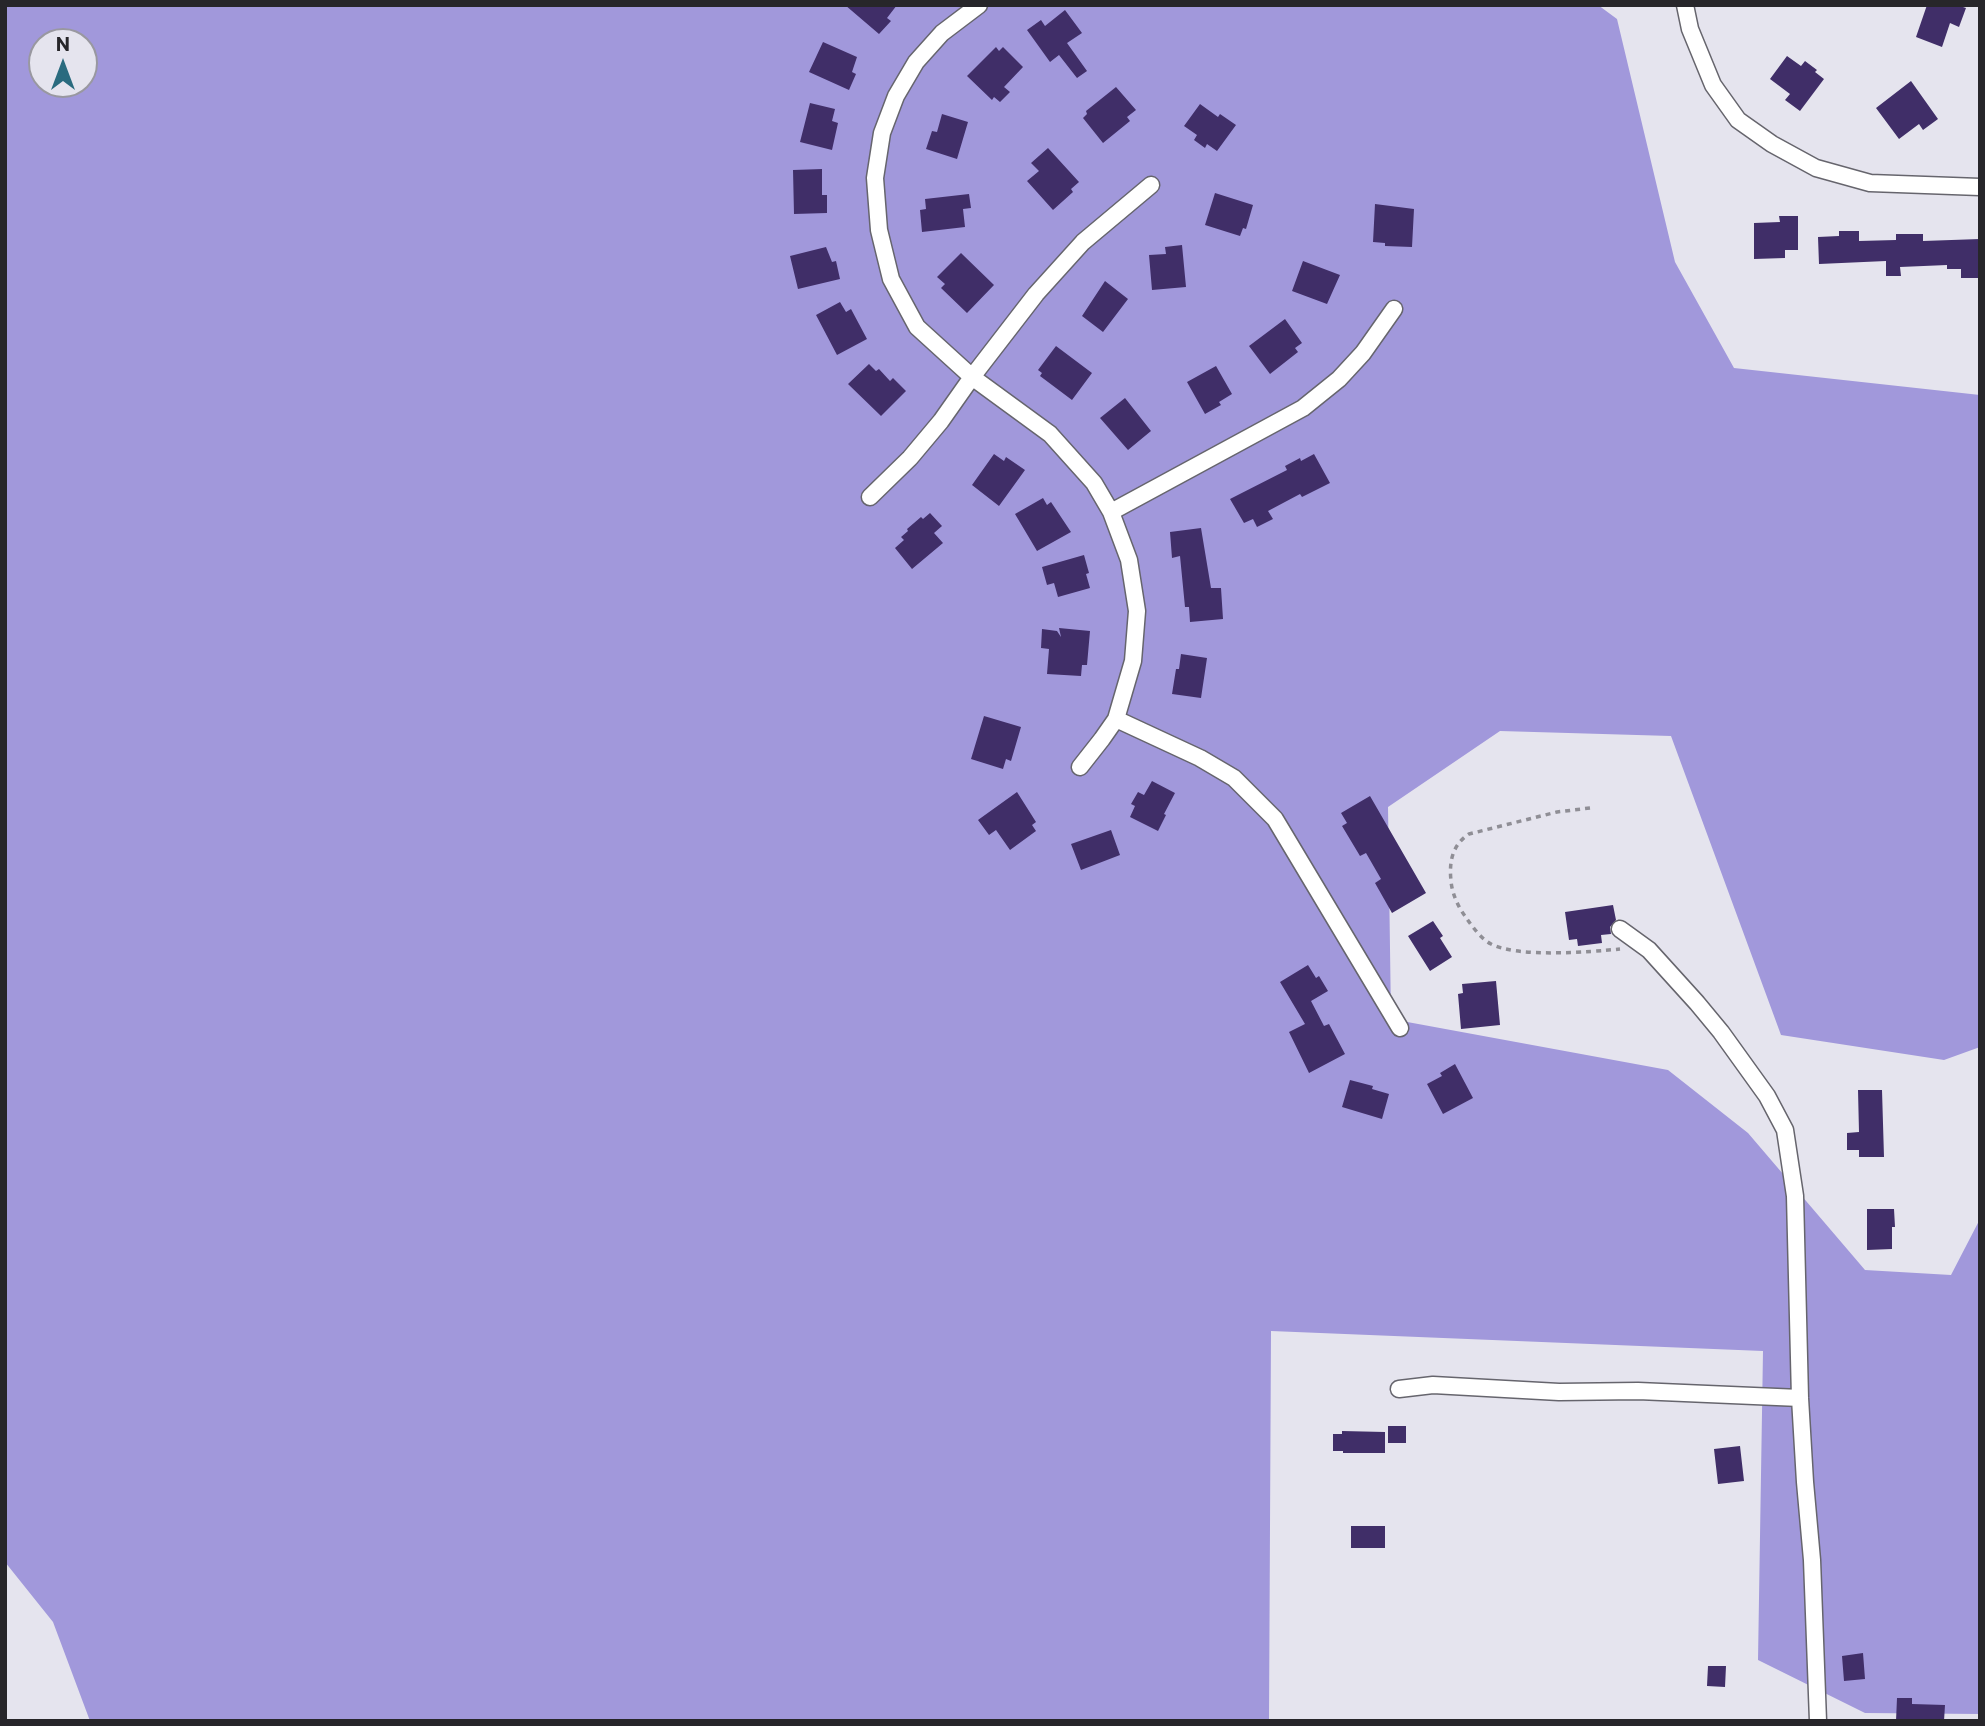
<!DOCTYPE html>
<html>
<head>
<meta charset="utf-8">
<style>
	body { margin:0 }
	#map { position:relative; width:1985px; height:1726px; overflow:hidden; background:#e5e4ee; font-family:Commissioner,sans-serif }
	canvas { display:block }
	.frame { position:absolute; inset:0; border:7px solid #27262a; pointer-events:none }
	.north { position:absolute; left:28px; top:28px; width:70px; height:70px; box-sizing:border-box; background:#e5e4ee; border:2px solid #9998a0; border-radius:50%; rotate:0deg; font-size:19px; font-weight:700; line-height:28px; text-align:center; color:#27262a }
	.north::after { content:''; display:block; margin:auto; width:24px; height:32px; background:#2a6b7f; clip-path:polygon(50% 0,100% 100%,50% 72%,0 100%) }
</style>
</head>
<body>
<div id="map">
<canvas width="1985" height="1726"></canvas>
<div class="frame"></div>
<div class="north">N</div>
</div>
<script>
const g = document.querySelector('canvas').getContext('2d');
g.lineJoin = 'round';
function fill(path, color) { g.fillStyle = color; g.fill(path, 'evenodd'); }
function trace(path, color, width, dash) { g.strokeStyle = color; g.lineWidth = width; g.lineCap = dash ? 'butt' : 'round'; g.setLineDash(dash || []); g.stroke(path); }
fill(new Path2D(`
	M5 5H1598L1617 19 1675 262 1734 368 1980 395V1047L1944 1060 1781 1035 1671 736 1500 731 1388 807 1391 1019 1668 1070 1748 1133 1865 1270 1951 1275 1980 1219V1714L1865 1713 1758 1660 1763 1351 1271 1331 1269 1721H90L53 1622 5 1562ZM42 42H84V84H42Z`), '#a198db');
fill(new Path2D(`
	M845 5H897L887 18 891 21 879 34Z
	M1927 5H1957L1966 8 1959 27 1950 23 1942 47 1916 37Z
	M1065 10 1082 33 1067 43 1087 71 1077 78 1059 55 1050 62 1027 30 1041 20 1045 26Z
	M823 42 857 57 852 72 856 74 849 90 809 72Z
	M996 47 999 51 1003 47 1023 67 1004 87 1010 92 1000 102 994 97 992 100 967 76Z
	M1787 56 1801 66 1805 61 1817 70 1815 72 1824 79 1800 111 1785 100 1790 94 1770 79Z
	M1911 81 1938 119 1923 130 1919 124 1899 139 1876 108Z
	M1116 87 1136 110 1127 117 1130 121 1103 143 1083 118 1087 114 1086 111Z
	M810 103 835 109 832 121 838 123 832 150 800 142Z
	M1200 104 1218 117 1220 114 1236 125 1217 151 1207 144 1205 148 1194 140 1197 135 1184 126Z
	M942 114 968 122 957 159 926 149 932 131 937 132Z
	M1048 148 1079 182 1071 189 1073 192 1053 210 1027 181 1039 171 1031 163Z
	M822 169V195H827V213L794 214 793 170Z
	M1215 193 1253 205 1246 229 1243 228 1240 236 1205 225Z
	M969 194 971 208 963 209 965 227 922 232 920 210 926 209 925 199Z
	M1375 204 1414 209 1412 247 1385 246V243L1373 242Z
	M1779 216H1798V250H1785V258L1754 259V223L1780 222Z
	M1839 231H1859V241L1896 240V234H1923V241L1980 239V268H1978V278H1961V269H1947V265L1900 267 1901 276H1886V261L1819 264 1818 237 1839 236Z
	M1182 245 1186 287 1152 290 1149 255 1166 254 1165 247Z
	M826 247 832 262 836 261 840 279 798 289 790 256Z
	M961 253 994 285 967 313 941 288 945 284 937 277Z
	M1303 261 1340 275 1327 304 1292 291Z
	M1105 281 1128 299 1103 332 1082 316Z
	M840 302 846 312 851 309 867 339 837 355 816 315Z
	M1285 319 1302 343 1295 348 1298 352 1270 374 1249 346Z
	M1056 346 1092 373 1072 400 1040 376 1042 373 1038 370Z
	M869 364 876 371 879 369 890 381 893 378 906 391 881 416 848 384Z
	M1216 366 1232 394 1219 402 1221 405 1205 414 1187 382Z
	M1125 398 1151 431 1128 450 1100 418Z
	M994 454 1004 461 1006 457 1025 470 999 506 972 485Z
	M1314 454 1330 483 1302 497 1300 494 1268 511 1273 519 1257 527 1253 519 1244 523 1230 499 1287 470 1285 466 1300 458 1301 461Z
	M1043 498 1047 505 1051 502 1071 532 1037 551 1015 514Z
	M930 513 942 526 934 533 943 543 912 569 895 548 904 540 901 537 908 531 907 529 921 517 923 519Z
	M1201 528 1211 588H1221L1223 619 1190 622 1189 607H1185L1180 556 1172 558 1170 532Z
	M1084 555 1089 573 1086 574 1090 588 1058 597 1054 583 1047 585 1042 567Z
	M1059 628 1090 631 1087 665H1082L1081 676 1047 674 1049 649 1041 648 1042 629 1057 631 1061 637Z
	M1181 654 1207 658 1201 698 1172 694 1176 669H1179Z
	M984 716 1021 727 1011 761 1006 759 1003 769 971 759Z
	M1152 781 1175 793 1164 814 1166 815 1158 831 1130 817 1135 806 1131 804 1138 792 1144 795Z
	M1017 792 1036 822 1032 825 1036 831 1010 850 996 830 989 835 978 820Z
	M1370 796 1426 893 1392 913 1375 883 1381 879 1366 853 1360 856 1342 826 1347 823 1341 813Z
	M1111 830 1120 855 1081 870 1071 844Z
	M1613 905 1616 920 1610 927 1611 934 1601 935 1602 943 1578 946 1577 939 1569 940 1565 912Z
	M1433 921 1443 936 1440 938 1452 957 1430 971 1408 936Z
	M1308 965 1316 978 1319 976 1328 991 1311 1001 1324 1026 1329 1024 1345 1054 1309 1073 1289 1032 1305 1024 1280 982Z
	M1496 981 1500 1025 1461 1029 1458 994 1463 993 1462 984Z
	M1455 1064 1473 1098 1443 1114 1427 1084 1442 1076 1440 1073Z
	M1350 1080 1373 1086 1372 1089 1389 1094 1382 1119 1342 1107Z
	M1858 1090H1882L1884 1157H1859V1150H1847V1133L1859 1132Z
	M1867 1209H1894L1895 1227H1892V1249L1867 1250Z
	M1388 1426H1406V1443H1388Z
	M1342 1431 1385 1432V1453H1343V1451H1333V1434H1342Z
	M1740 1446 1744 1481 1718 1484 1714 1449Z
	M1351 1526H1385V1548H1351Z
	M1863 1653 1865 1679 1844 1681 1842 1656Z
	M1708 1666H1726L1725 1687 1707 1686Z
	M1897 1698H1912V1704L1945 1705 1944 1721H1896Z`), '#402e68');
const street = new Path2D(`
	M979 5 942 33 916 62 896 96 882 133 875 178 879 230 891 279 917 327 972 377 1050 434 1094 483 1111 512 1129 560 1137 611 1133 661 1116 719 1102 739 1080 767
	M1685 5 1690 29 1713 85 1738 120 1772 144 1816 168 1870 183 1980 187
	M870 497 910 458 941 421 972 377 1036 294 1083 242 1151 185
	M1111 512 1303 408 1339 379 1363 353 1394 309
	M1116 719 1200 758 1234 778 1275 819 1400 1028
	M1620 929 1649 950 1697 1003 1721 1032 1767 1096 1785 1130 1795 1196 1800 1398 1805 1482 1812 1560 1818 1721
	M1399 1389 1433 1385 1559 1392 1638 1391 1800 1398`);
trace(street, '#66656d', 19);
trace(new Path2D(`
	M1590 808 1557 812 1469 834C1452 845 1449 862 1451 881 1452 893 1458 907 1465 916 1472 926 1480 938 1491 944 1518 958 1589 952 1620 949`), '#8f8e95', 3.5, [5, 5]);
trace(street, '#fff', 16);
</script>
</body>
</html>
